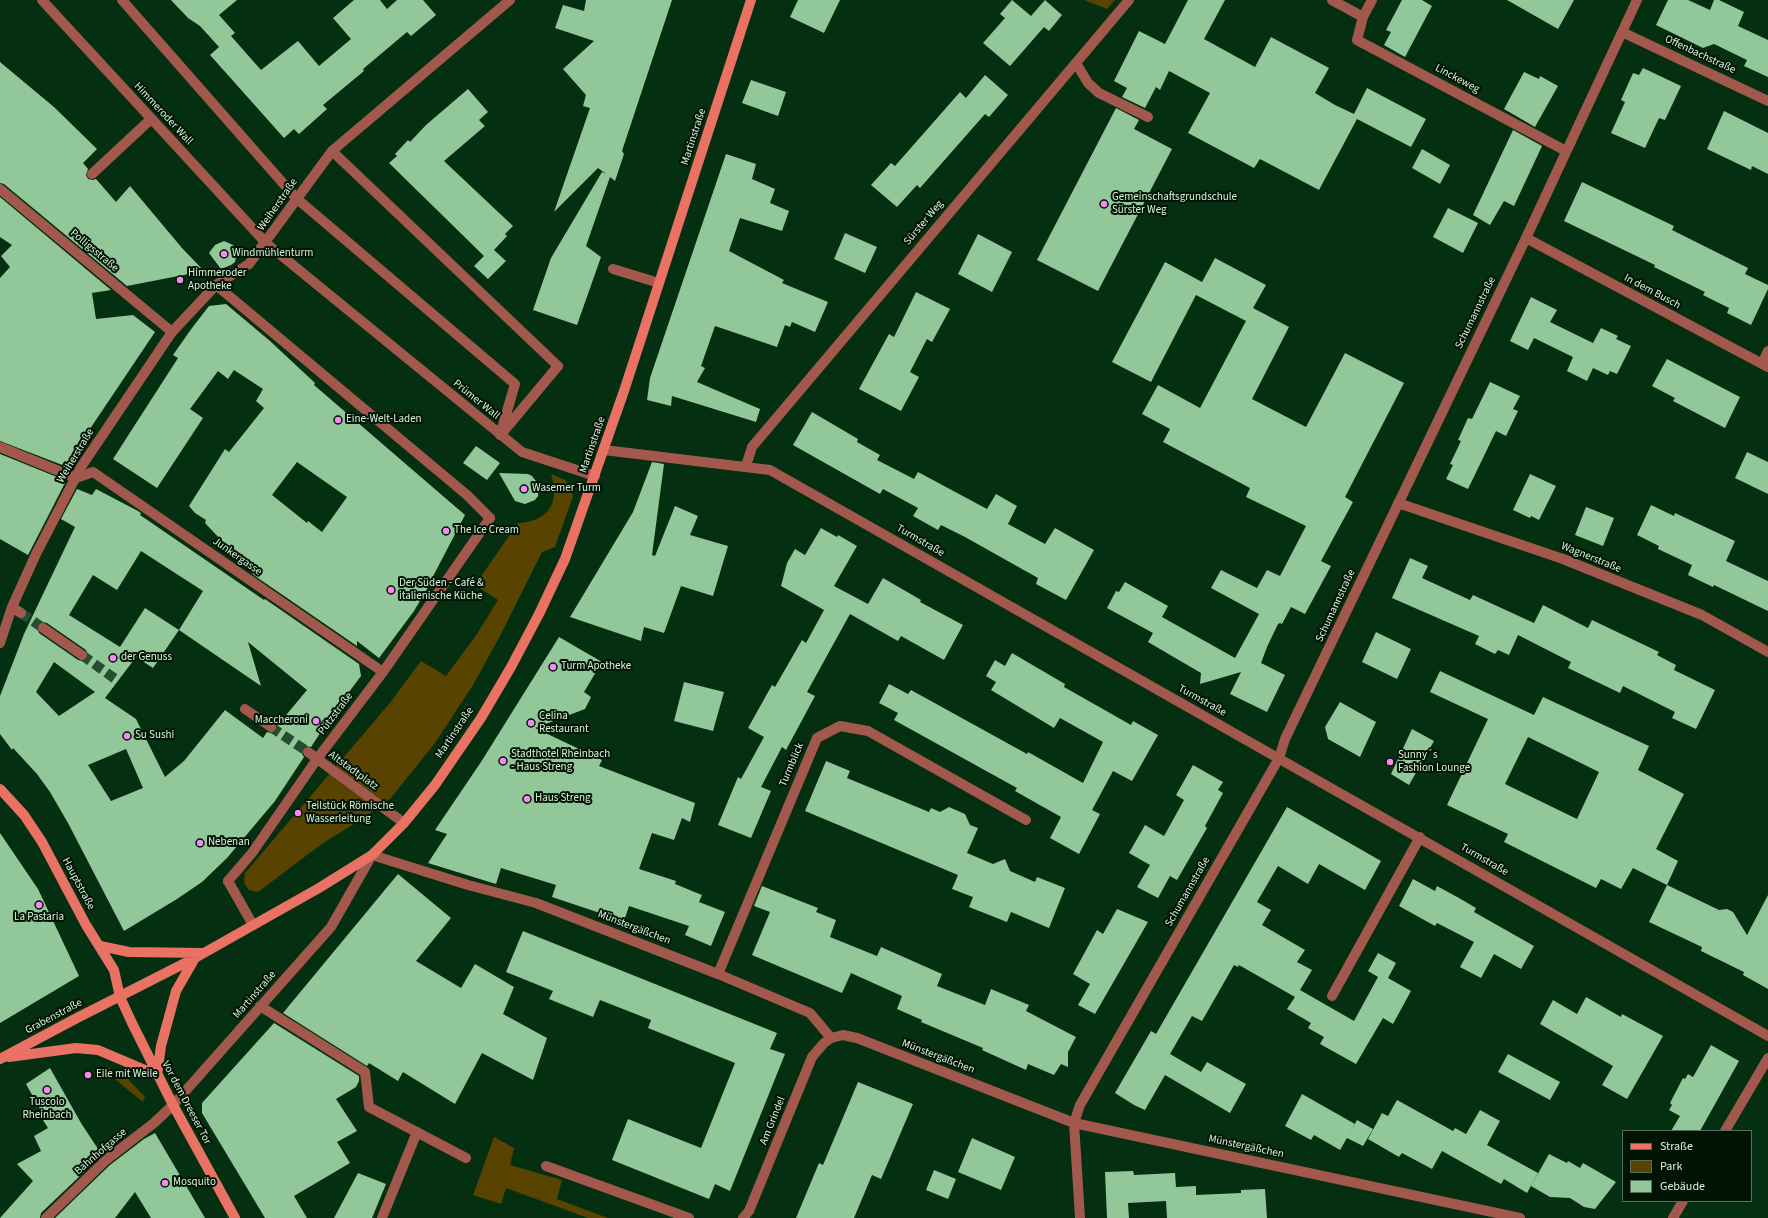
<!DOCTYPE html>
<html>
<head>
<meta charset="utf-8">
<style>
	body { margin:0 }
	#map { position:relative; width:1768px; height:1218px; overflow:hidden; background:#052f11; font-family:"Source Sans 3",sans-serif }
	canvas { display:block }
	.legend { position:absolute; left:1622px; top:1130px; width:130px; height:72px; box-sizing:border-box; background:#011404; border:1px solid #576e5a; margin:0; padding:5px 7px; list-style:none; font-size:12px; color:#d8f4db }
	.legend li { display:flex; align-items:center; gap:8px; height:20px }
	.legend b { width:20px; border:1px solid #576e5a }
</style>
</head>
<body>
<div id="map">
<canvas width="1768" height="1218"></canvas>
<ul class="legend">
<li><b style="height:5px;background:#e97264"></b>Straße</li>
<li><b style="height:11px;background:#584300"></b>Park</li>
<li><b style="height:11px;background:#92c899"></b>Gebäude</li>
</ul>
</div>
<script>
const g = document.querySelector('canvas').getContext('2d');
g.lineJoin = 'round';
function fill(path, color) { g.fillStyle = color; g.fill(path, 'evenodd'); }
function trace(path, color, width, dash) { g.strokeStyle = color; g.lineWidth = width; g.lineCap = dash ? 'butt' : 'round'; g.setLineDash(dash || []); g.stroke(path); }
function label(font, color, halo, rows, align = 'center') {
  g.font = font + ' "Source Sans 3",sans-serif'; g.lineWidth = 4; g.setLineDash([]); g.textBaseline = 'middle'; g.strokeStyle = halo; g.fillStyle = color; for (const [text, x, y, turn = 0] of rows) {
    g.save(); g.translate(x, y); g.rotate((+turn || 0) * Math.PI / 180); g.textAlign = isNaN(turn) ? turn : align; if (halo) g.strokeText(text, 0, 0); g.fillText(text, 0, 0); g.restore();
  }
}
fill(new Path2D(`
	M1084 0H1115L1107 9Z
	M551 474 565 480 571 486 573 496 555 547 542 552 500 636 473 685 435 743 390 799 362 819 323 843 258 892 249 890 244 883 245 873 389 704 421 661 446 676 477 634 498 600 475 585 518 523C549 521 560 503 551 474Z
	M106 1066 128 1079 145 1097 143 1102 110 1075 105 1067Z
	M494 1137 514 1148 510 1165 562 1180 557 1199 608 1218H588L506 1188 501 1204 473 1195Z`), '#584300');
fill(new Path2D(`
	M171 0H237L219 15 235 33 227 39 231 36 261 70 298 41 319 66 351 39 333 18 354 0H380L387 9 397 0H423L436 15 411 36 407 32 363 69 364 71 323 105 327 109 299 134 294 129 284 138 210 55 219 47 200 26 188 18Z
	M586 0H672L622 151 624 154 615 181 610 177 586 246 601 257 577 325 533 310 551 258 602 172 606 174 598 168 554 212 590 108 583 106 586 95 563 69 594 41 555 28 563 5 584 11Z
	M798 0H840L824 33 790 17Z
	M1012 0 1031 16 1045 0 1062 15 1049 31 1035 20 1044 27 1010 66 983 43 1005 18 1000 14Z
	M1188 0H1225L1204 39 1255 67 1271 37 1329 68 1315 93 1335 105 1354 114 1367 88 1426 119 1411 147 1357 119 1319 190 1260 159 1254 168 1188 133 1210 93 1169 71 1160 90 1156 87 1145 108 1122 97 1127 88 1114 81 1139 31 1165 44Z
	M1402 0H1422L1432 6 1405 57 1384 45 1391 32 1386 30Z
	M1507 0H1574L1558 29Z
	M1668 0H1688L1710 10 1714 0H1719L1744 12 1738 26 1768 40V77L1744 66 1747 60 1714 44 1703 48 1656 25Z
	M0 62 54 107 97 149 83 163 88 169 86 175 88 179 93 180 96 179 116 202 130 186 182 248 204 271 127 286 4 184 0 183Z
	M1643 68 1681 86 1665 120 1659 118 1645 148 1611 133 1625 102 1621 100 1633 73 1639 75Z
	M1524 72 1539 79 1540 76 1558 86 1535 127 1504 109Z
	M985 75 1008 95 989 117 985 114 920 188 917 185 897 207 871 185 891 163 895 166 960 92 966 98Z
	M751 80 786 92 778 116 742 103Z
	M468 89 488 112 479 120 485 126 444 161 513 226 505 234 507 236 494 250 506 261 488 279 474 266 484 256 389 163 397 156 395 154 408 140 410 142 426 125Z
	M1116 108 1139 120 1134 129 1172 149 1098 291 1037 260Z
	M1724 111 1768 133V174L1752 166 1751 170 1707 149Z
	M1513 130 1542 146 1514 206 1504 201 1490 225 1473 215Z
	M1422 149 1450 165 1440 184 1412 168Z
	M726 154 756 164 752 179 775 189 770 203 789 211 782 231 740 218 729 251 784 280 782 283 828 302 815 332 792 322 790 327 785 325 777 347 715 326 701 366 705 368 697 382 760 409 756 422 672 396 671 406 647 400 650 378Z
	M1582 182 1674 226 1672 230 1748 268 1745 274 1768 285V289L1751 325 1727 313 1729 308 1703 295 1705 292 1654 267 1655 265 1564 221Z
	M0 197 111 290 92 293 96 319 133 315 155 332 65 466 0 441V278L10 267 1 256 12 245 0 237Z
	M1448 208 1478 223 1463 253 1433 237Z
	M845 233 877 247 865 273 834 259Z
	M978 234 1012 252 992 292 958 274Z
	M224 241 233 245 237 253 235 262 231 265 221 269 209 253 215 245Z
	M1215 258 1266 285 1253 308 1289 327 1252 399 1306 427 1345 353 1404 383 1345 497 1353 502 1321 561 1331 566 1305 614 1291 607 1282 624 1280 623 1278 624 1267 647 1261 663 1285 675 1267 712 1230 694 1241 672 1200 684 1201 673 1148 642 1153 633 1107 608 1116 591 1119 592 1125 582 1168 606 1162 617 1235 658 1259 614 1211 588 1221 570 1257 588 1267 570 1280 576 1306 526 1246 497 1250 488 1163 442 1170 429 1142 414 1158 385 1200 408 1246 321 1196 295 1151 382 1112 362 1165 262 1202 282Z
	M916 292 950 309 932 342 927 339 910 372 919 377 901 411 859 389 889 334 894 337Z
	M1531 297 1557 310 1550 322 1593 343 1601 328 1618 336 1616 339 1631 346 1617 374 1610 371 1608 375 1593 368 1587 381 1567 371 1573 357 1534 338 1528 350 1510 341Z
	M226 304 270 341 315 383 314 385 465 515 429 584H430L414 611 379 658 357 641V646L255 576 205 523 206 520 195 513 189 506 225 449 229 452 264 408 256 401 263 389 234 370 228 379 218 371 190 409 203 418 157 488 113 459 178 358 173 355 192 328 209 306ZM297 462 347 497 322 532 308 521 307 523 272 495Z
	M1667 359 1740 397 1725 428 1673 401 1675 398 1652 386Z
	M1490 382 1520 396 1513 409 1518 411 1506 436 1496 431 1468 489 1446 479 1453 465 1450 464 1461 441 1458 440 1468 418 1472 419Z
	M812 412 858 439 857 442 880 455 877 460 914 479 918 472 987 509 996 494 1017 506 1008 524 1045 544 1055 528 1094 550 1066 600 1036 584 1038 578 965 537 941 525 938 530 913 516 918 508 883 489 880 494 793 445Z
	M476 446 500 463 487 480 463 463Z
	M1747 452 1768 462V494L1735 478Z
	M0 454 57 477 56 479 65 483 28 555 0 539Z
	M652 462 664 464 652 555 655 556 675 506 698 516 690 535 728 546 713 596 681 586 664 633 644 627 641 641 570 617 633 512Z
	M499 473 528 474 532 476 539 485 538 496 535 500 525 504 515 501Z
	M1530 474 1556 486 1539 520 1531 516 1530 518 1513 510Z
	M77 489 92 495 96 489 138 511 141 513 140 515 264 600 265 599 359 664 361 676 334 712 311 747 306 746 303 748 302 754 304 757 275 801 227 858 202 882 177 899 124 931 68 823 50 792 37 774 13 748 12 750 0 734V696L24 634 75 527 61 519ZM141 551 203 591 179 630 145 608 120 647 69 615 93 575 117 590ZM41 622 47 623 86 650 88 655 87 659 82 661 78 660 39 633 37 627ZM179 630 261 686 248 642 307 690 277 726 276 731 271 733 267 732 263 738 225 710 184 761 165 777 136 719 105 698 136 657 153 668ZM54 662 95 692 59 716 36 692ZM126 749 143 788 111 801 88 765Z
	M1651 505 1674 516 1675 513 1735 541 1726 561 1768 581V611L1714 585 1713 587 1688 575 1692 565 1658 549 1659 546 1637 535Z
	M1586 507 1614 518 1603 546 1575 535Z
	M821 528 837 537 838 535 857 546 834 586 868 604 883 578 921 600 920 602 963 625 944 660 901 636 898 641 850 614 807 692 815 696 786 750 782 747 761 787 771 791 751 838 718 825 738 777 741 779 764 737 748 728 772 685 775 687 802 640 806 643 824 610 781 586 787 563 795 549 805 555Z
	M1410 558 1428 566 1422 578 1470 600 1473 595 1534 623 1543 605 1588 628 1592 620 1659 652 1657 655 1676 665 1674 670 1715 690 1696 729 1672 718 1675 712 1623 686 1620 693 1568 668 1571 662 1518 635 1509 655 1498 650 1495 654 1475 644 1479 636 1392 598Z
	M1376 632 1411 649 1397 679 1362 662Z
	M559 637 602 662 584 692 591 697 585 709 535 728 602 760 599 766 695 803 690 822 682 818 674 840 652 833 639 869 676 881 675 884 702 895 699 902 725 912 711 946 685 935 689 926 629 906 624 921 552 897 556 885 501 868 496 884 428 863 447 834 435 830 481 762Z
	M1012 653 1065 684 1064 687 1131 725 1133 721 1158 735 1132 781 1113 771 1092 810 1100 814 1079 854 1050 838 1061 817 1015 791 1017 788 894 720 898 713 879 703 889 684 908 694 911 690 1027 754 1028 752 1083 783 1103 742 1060 718 1054 728 991 690 996 682 986 676 995 660 1005 666Z
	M1440 671 1534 715 1543 697 1649 746 1638 770 1684 794 1656 849 1678 861 1667 885 1633 868 1621 889 1601 879 1596 888 1504 842 1508 834 1447 805 1488 719 1430 692ZM1528 737 1599 772 1577 819 1505 784Z
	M684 682 724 692 713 731 674 721Z
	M1340 702 1376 722 1360 757 1328 739 1325 727Z
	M1412 729 1434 741 1409 785 1391 774Z
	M826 761 850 771 847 778 929 812 931 808 940 812 949 807 965 814 970 825 978 828 967 853 993 864 1005 859 1010 871 1035 882 1037 877 1065 888 1049 928 1011 912 1007 922 969 907 973 897 952 889 958 875 805 811Z
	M1193 765 1223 782 1218 790 1223 793 1205 826 1207 828 1177 880 1170 876 1158 898 1137 887 1150 865 1129 853 1145 825 1164 836 1184 800 1176 795Z
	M1287 807 1381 861 1365 890 1319 864 1308 884 1278 866 1257 902 1271 910 1262 925 1305 950 1297 962 1312 970 1300 990 1354 1021 1378 977 1368 971 1378 953 1396 963 1388 978 1411 991 1393 1024 1383 1018 1356 1064 1320 1044 1324 1037 1308 1028 1311 1023 1287 1009 1295 997 1239 965 1238 967 1234 965 1202 1021 1192 1016 1170 1054 1201 1072 1207 1062 1246 1084 1230 1113 1165 1075 1145 1110 1134 1105 1115 1093 1151 1031 1156 1034Z
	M0 833 38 889 79 976 0 1023Z
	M398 874 451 918 416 961 461 988 475 964 514 987 503 1014 547 1038 533 1080 482 1053 455 1104 403 1072 398 1081 369 1063 367 1066 283 1013Z
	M1413 879 1435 891 1437 886 1459 898 1476 908 1474 912 1534 946 1521 969 1494 954 1481 978 1460 967 1474 942 1437 923 1435 926 1399 906Z
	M1667 885 1719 910 1727 909 1733 912 1747 935 1768 895V989L1743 975 1744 972 1701 951 1702 947 1649 922Z
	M762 886 818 908 816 912 836 920 830 937 877 956 881 947 942 974 937 986 985 1005 991 989 1029 1005 1026 1011 1076 1037 1068 1052V1067L1061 1064 1054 1075 1028 1064 1026 1070 982 1050 983 1048 921 1022 922 1020 897 1009 902 996 851 973 842 993 752 955 770 912 754 906Z
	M1117 909 1148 922 1095 1014 1078 1005 1090 984 1073 974 1097 930 1103 934Z
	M523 931 777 1033 770 1049 785 1054 730 1191 715 1184 709 1199 612 1160 628 1119 701 1148 735 1063 648 1028 651 1020 600 1000 593 1017 549 999 553 991 506 972Z
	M1586 997 1621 1017 1622 1014 1663 1036 1627 1099 1602 1085 1613 1066 1540 1024 1553 1000 1577 1014Z
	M274 1023 359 1076V1081L356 1087 336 1099 357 1131 337 1142 350 1163 294 1196 307 1218H265L202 1113V1103Z
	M1711 1045 1739 1061 1700 1131H1671L1680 1116 1669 1110 1672 1105 1670 1103 1683 1078 1685 1079 1688 1074 1693 1077Z
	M1508 1054 1560 1082 1550 1100 1498 1072Z
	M50 1068 81 1123 102 1155 41 1213 40 1218H0L33 1181 17 1164 41 1151 34 1136 48 1128 41 1117 44 1116 26 1084Z
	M858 1082 913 1104 881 1179 872 1175 854 1218H796L819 1163 823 1165Z
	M1302 1094 1355 1124 1340 1150 1314 1135 1311 1140 1285 1126Z
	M1397 1100 1453 1131 1455 1128 1466 1134 1480 1110 1500 1121 1487 1145 1538 1173 1527 1193 1504 1179 1501 1184 1442 1151 1432 1169 1402 1153 1399 1157 1368 1139 1382 1113 1388 1116Z
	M1357 1120 1373 1129 1363 1146 1347 1138Z
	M155 1133 205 1218H151L135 1192 115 1218H55L110 1165 144 1139Z
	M972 1138 1015 1157 1001 1190 958 1172Z
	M1549 1154 1567 1163 1568 1161 1580 1168 1583 1163 1616 1182 1595 1209 1584 1207 1570 1198 1550 1197 1531 1186Z
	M934 1170 956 1179 948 1199 926 1190Z
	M1133 1171 1134 1175 1175 1173 1176 1187 1196 1186V1195L1241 1193V1190L1265 1189 1267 1218H1167L1166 1201 1128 1203 1129 1218H1107L1105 1172Z
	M358 1173 386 1184 372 1218H334Z`), '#92c899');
trace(new Path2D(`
	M21 613 43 628
	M82 655 118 681
	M271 727 308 752`), '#254d2f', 10, [10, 5]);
trace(new Path2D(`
	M42 0 266 243 522 452 595 476
	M122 0 296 198 515 384 500 435
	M1076 63 1088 83 1099 93 1148 117
	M332 151 558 366 503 432
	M92 174 151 119
	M613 269 659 283
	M1332 996 1420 837
	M260 1006 365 1072 369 1107 466 1158
	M173 1105 331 927 372 855
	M382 1218 417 1132`), '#a3584e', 10);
trace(new Path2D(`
	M12 607 21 613
	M43 628 82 655
	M0 643 12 607 36 554 81 467 172 332
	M245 709 271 727
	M308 752 404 823
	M228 881 252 853 317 759 383 672 490 518`), '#a3584e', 10);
trace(new Path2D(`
	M1332 0 1363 17 1372 0
	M1363 17 1357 40 1566 151
	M1622 32 1768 101
	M0 189 172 332 216 285 249 264 332 151 510 0
	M1526 238 1768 367
	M216 285 467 495 490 518
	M1762 364 1768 351
	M0 447 76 478 93 472 383 672
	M604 450 770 470 1768 1036
	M746 466 752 447 1129 0
	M1398 503 1563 559 1702 615 1768 652
	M372 855 468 885 536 903 718 974 810 1013 831 1038 843 1035 857 1038 1074 1123 1520 1218
	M228 881 253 925
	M718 974 817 738 840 726 868 731 1026 820
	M1725 1131 1768 1058
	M546 1166 689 1218
	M46 1218 106 1160 154 1123 173 1105
	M743 1218 749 1211 812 1057 824 1043 831 1038
	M1080 1218 1074 1123 1080 1105 1279 758 1285 739 1526 238 1637 0
	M1673 1218 1683 1201`), '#a3584e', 10);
trace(new Path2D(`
	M0 789 24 815 42 842 86 925 114 970 120 997 132 1023 173 1105 235 1218
	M100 946 129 952 202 953
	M9 1057 76 1048 98 1050 157 1075
	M0 1059 75 1019 195 958 319 888 372 855 404 823 435 785 481 718 511 667 539 614 565 559 624 391 751 0
	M157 1075 161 1046 176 991 195 958`), '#e97264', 10);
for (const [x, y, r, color] of [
	[1104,204,4,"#f489f0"],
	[224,254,4,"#f489f0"],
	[180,280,4,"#f489f0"],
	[338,420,4,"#f489f0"],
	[524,489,4,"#f489f0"],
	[446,531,4,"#f489f0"],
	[391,590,4,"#f489f0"],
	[113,658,4,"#f489f0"],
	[553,667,4,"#f489f0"],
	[316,721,4,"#f489f0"],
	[531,723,4,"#f489f0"],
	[127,736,4,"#f489f0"],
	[503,761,4,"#f489f0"],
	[1390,762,4,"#f489f0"],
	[527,799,4,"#f489f0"],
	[298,813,4,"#f489f0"],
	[200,843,4,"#f489f0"],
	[39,905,4,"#f489f0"],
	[88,1075,4,"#f489f0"],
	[47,1090,4,"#f489f0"],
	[165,1183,4,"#f489f0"]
]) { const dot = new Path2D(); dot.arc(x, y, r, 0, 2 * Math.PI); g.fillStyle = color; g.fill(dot); trace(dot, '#011404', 1.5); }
label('11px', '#d8f4db', '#011404', [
	["Offenbachstraße",1700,55,25],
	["Linckeweg",1457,79,28],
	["Himmeroder Wall",163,114,47],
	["Martinstraße",694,137,-72],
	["Weiherstraße",278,205,-55],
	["Sürster Weg",924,223,-50],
	["Polligsstraße",94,251,40],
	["In dem Busch",1652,292,28],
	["Schumannstraße",1476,313,-64],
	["Prümer Wall",476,400,39],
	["Martinstraße",593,445,-71],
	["Weiherstraße",76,456,-59],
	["Turmstraße",920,541,30],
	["Junkergasse",237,557,35],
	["Wagnerstraße",1591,558,22],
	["Schumannstraße",1336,606,-65],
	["Turmstraße",1202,701,29],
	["Pützstraße",336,714,-53],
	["Martinstraße",455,733,-56],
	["Turmblick",792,765,-67],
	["Altstadtplatz",353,771,36],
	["Turmstraße",1484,860,30],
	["Hauptstraße",78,884,62],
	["Schumannstraße",1188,892,-60],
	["Münstergäßchen",634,928,21],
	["Martinstraße",255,995,-49],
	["Grabenstraße",54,1017,-28],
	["Münstergäßchen",938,1057,21],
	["Vor dem Dreeser Tor",186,1103,62],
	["Am Grindel",773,1121,-68],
	["Münstergäßchen",1246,1147,12],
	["Bahnhofgasse",101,1152,-41]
]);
label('11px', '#d8f4db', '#011404', [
	["Gemeinschaftsgrundschule",1112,198],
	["Sürster Weg",1112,211],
	["Windmühlenturm",232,254],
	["Himmeroder",188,274],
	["Apotheke",188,287],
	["Eine-Welt-Laden",346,420],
	["Wasemer Turm",532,489],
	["The Ice Cream",454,531],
	["Der Süden - Café &",399,584],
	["italienische Küche",399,597],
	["der Genuss",121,658],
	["Turm Apotheke",561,667],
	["Celina",539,717],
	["Restaurant",539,730],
	["Maccheroni",308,721,"right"],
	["Su Sushi",135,736],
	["Stadthotel Rheinbach",511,755],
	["- Haus Streng",511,768],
	["Sunny´s",1398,756],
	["Fashion Lounge",1398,769],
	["Haus Streng",535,799],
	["Teilstück Römische",306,807],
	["Wasserleitung",306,820],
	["Nebenan",208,843],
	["La Pastaria",39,918,"center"],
	["Eile mit Weile",96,1075],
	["Tuscolo",47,1103,"center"],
	["Rheinbach",47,1116,"center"],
	["Mosquito",173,1183]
], 'left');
</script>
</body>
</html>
